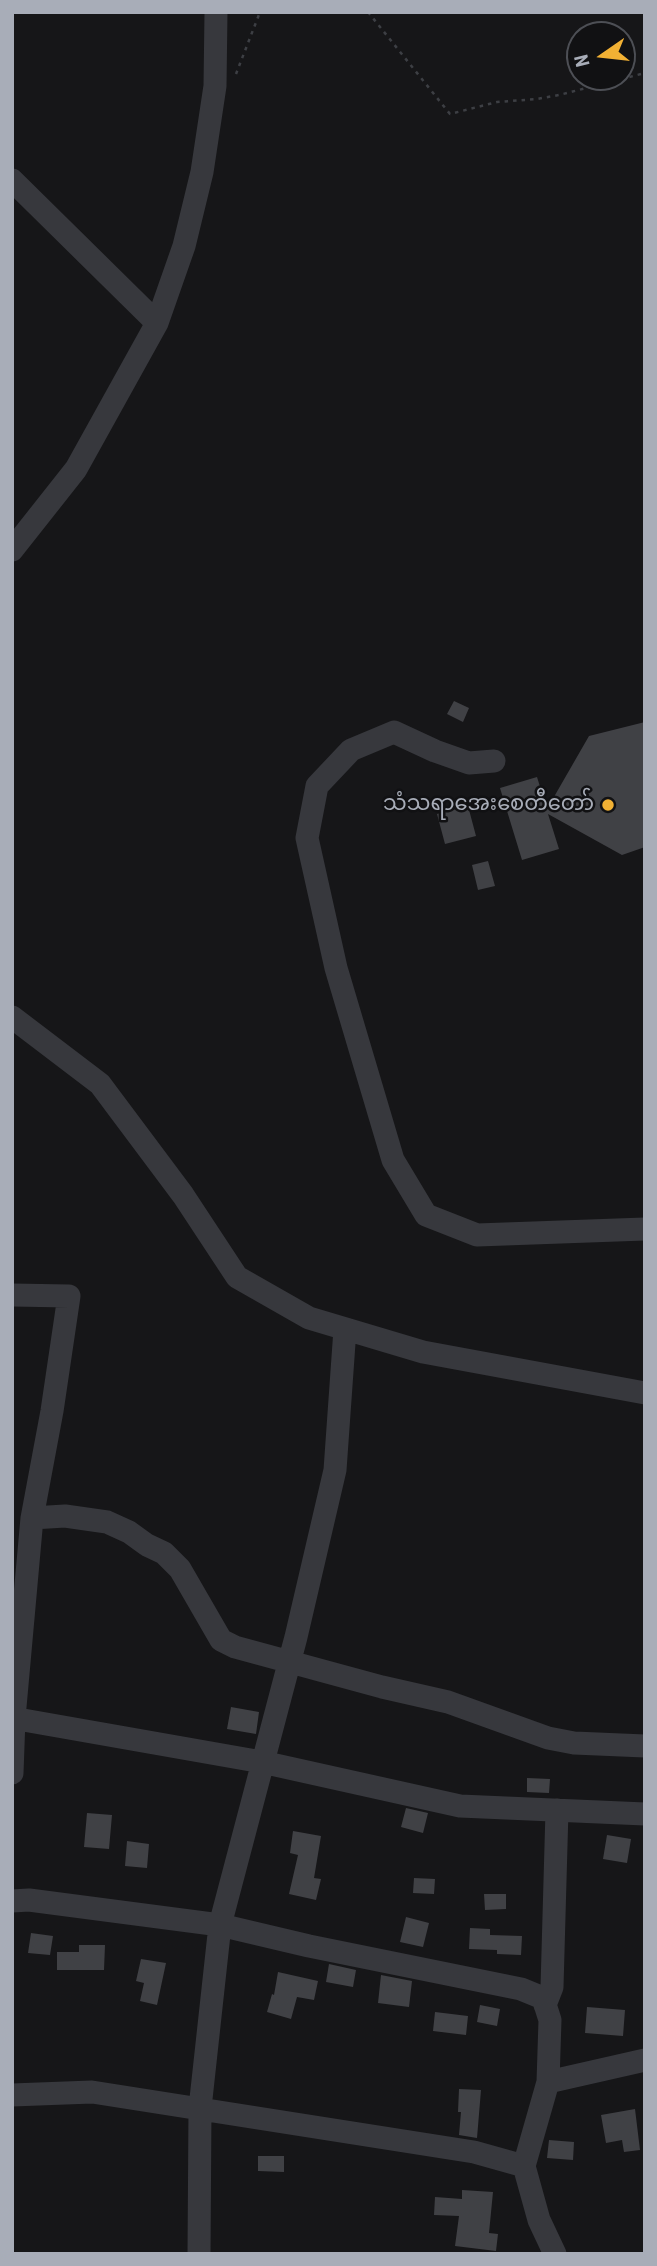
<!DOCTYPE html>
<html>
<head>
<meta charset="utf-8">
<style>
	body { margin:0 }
	#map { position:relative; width:657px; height:2266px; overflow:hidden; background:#161618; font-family:"Roboto Condensed",sans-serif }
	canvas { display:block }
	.frame { position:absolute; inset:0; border:14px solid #a8adb8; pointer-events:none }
	.north { position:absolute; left:566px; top:21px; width:70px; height:70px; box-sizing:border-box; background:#111113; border:2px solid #4d4f55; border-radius:50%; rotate:256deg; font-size:19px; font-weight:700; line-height:28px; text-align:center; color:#a8adb8 }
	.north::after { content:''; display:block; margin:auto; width:24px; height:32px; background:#f2b134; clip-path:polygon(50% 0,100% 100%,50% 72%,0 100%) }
</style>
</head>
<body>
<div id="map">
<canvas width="657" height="2266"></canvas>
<div class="frame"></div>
<div class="north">N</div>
</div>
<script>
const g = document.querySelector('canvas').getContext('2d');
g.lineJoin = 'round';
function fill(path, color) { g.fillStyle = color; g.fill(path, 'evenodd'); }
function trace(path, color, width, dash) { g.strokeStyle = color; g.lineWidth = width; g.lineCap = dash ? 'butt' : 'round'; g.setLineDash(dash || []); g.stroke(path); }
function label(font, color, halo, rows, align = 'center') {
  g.font = font + ' "Roboto Condensed","Noto Sans Myanmar",sans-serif'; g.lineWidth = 5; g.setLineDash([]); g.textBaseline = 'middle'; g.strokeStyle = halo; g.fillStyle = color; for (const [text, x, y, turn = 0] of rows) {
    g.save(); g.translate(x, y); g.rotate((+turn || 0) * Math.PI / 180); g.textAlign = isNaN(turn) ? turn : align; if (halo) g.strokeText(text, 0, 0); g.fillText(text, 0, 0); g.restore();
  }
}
fill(new Path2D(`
	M454 701 469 708 463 722 447 714Z
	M645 722V847L622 855 548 814 559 849 522 860 500 788 537 777 547 809 589 736Z
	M468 806 476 836 445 844 437 814Z
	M488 861 495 886 478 890 472 865Z
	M231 1707 259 1712 256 1734 227 1729Z
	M527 1778 550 1779 549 1793 527 1792Z
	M406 1808 428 1813 423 1833 401 1827Z
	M87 1813 112 1815 109 1849 84 1847Z
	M293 1831 321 1836 314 1878 321 1879 316 1900 289 1894 298 1855 290 1853Z
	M607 1835 631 1839 627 1863 603 1859Z
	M127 1841 149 1844 147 1868 125 1866Z
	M414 1878 435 1879 434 1894 413 1893Z
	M484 1894H506V1909L485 1910Z
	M406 1917 429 1923 423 1947 400 1942Z
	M470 1928 490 1929V1935L522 1936 521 1955 497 1954V1950L469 1949Z
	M31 1933 53 1936 50 1955 28 1953Z
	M79 1945H105L104 1970H57V1952H79Z
	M141 1959 166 1963 157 2005 140 2001 144 1983 136 1981Z
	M329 1964 356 1970 353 1987 326 1982Z
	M278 1972 318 1981 314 2000 297 1997 291 2019 267 2012 272 1994 274 1995Z
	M381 1975 412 1981 409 2007 378 2003Z
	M480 2005 500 2009 497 2026 477 2022Z
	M587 2007 625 2010 623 2036 585 2033Z
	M435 2012 468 2016 466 2035 433 2031Z
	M459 2089 481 2090 477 2138 459 2135 461 2112H458Z
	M635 2109 640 2150 624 2152 622 2140 606 2143 601 2115Z
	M549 2140 574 2142 573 2160 547 2158Z
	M258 2156H284V2172L258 2171Z
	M462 2190 493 2192 489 2233 498 2234 496 2251 455 2246 459 2216 434 2215 435 2197 462 2199Z`), '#404145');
trace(new Path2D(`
	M368 12 450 114 497 102 537 99 559 95 645 73
	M236 74 260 12`), '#3d3f44', 2.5, [3.5, 5]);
trace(new Path2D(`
	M12 180 157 323
	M12 550 76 469 157 323 184 246 202 172 215 86 216 12
	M494 761 469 763 435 751 394 732 351 750 317 786 307 838 336 968 393 1160 426 1215 477 1235 645 1229
	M12 1017 100 1084 183 1195 237 1277 309 1318 423 1352 645 1393
	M12 1295 69 1296 52 1411 32 1518 14 1718 12 1773
	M32 1518 65 1516 107 1522 129 1532 147 1545 164 1553 180 1569 221 1640 235 1647 382 1687 448 1702 548 1738 574 1743 645 1746
	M12 1718 262 1762 460 1806 645 1814
	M12 1901 29 1900 220 1925 309 1946 521 1989 543 1998 550 2020 548 2082 524 2166 539 2220 555 2254
	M545 2005 552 1987 557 1810
	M548 2082 645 2060
	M12 2095 92 2092 474 2152 524 2166
	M199 2254 200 2108 220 1925 296 1637 335 1470 345 1329`), '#37383d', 23);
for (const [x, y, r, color] of [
	[608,805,7,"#f2b134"]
]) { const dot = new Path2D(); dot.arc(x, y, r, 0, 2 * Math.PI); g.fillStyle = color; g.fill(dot); trace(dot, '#111113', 2.5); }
label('21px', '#a8adb8', '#111113', [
	["သံသရာအေးစေတီတော်",594,805]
], 'right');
</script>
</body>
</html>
